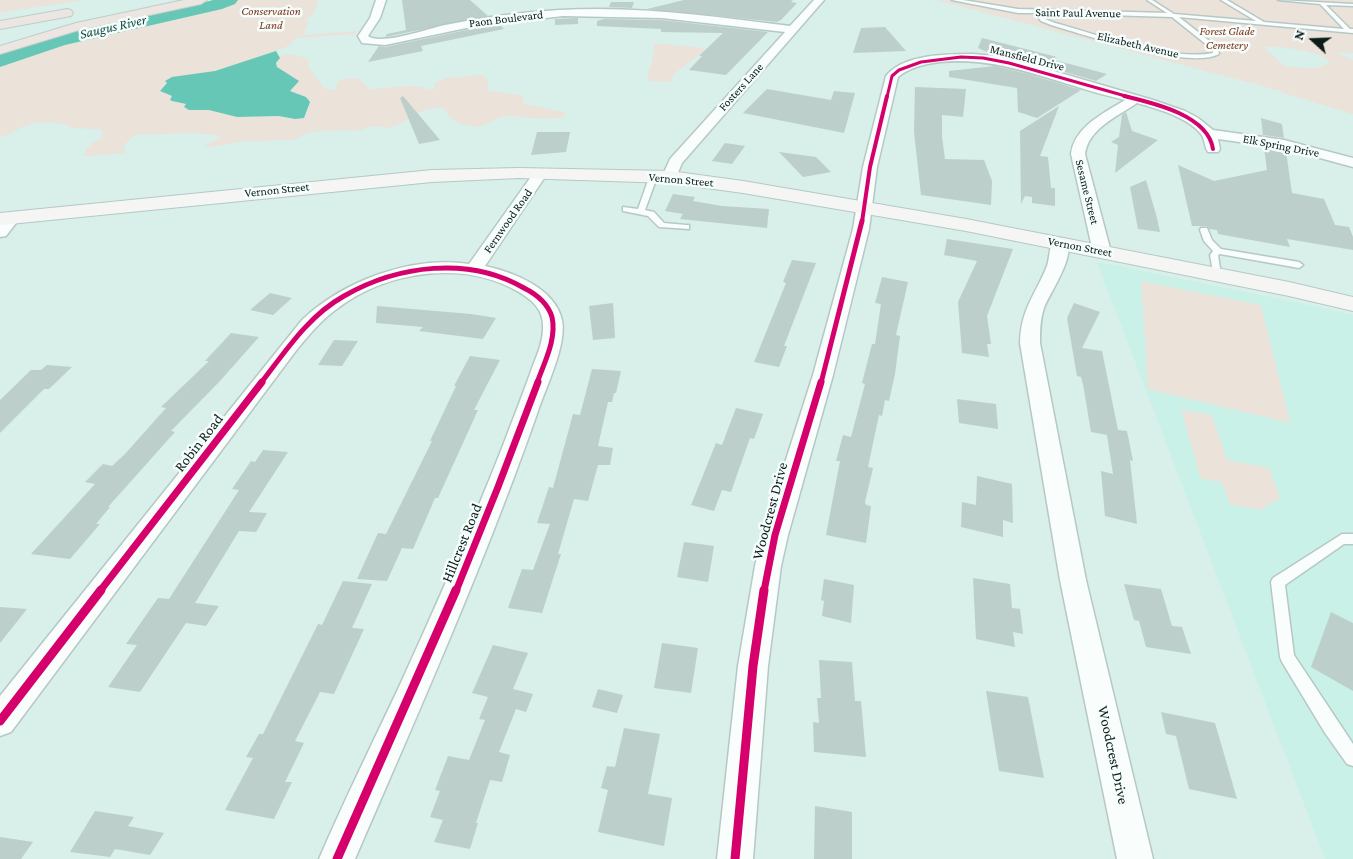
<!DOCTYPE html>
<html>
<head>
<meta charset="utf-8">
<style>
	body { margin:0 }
	#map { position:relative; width:1353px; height:859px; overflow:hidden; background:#d8efea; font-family:"Crimson Pro",serif }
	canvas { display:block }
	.north { position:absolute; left:1288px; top:15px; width:50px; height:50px; -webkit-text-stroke:4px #f5fefc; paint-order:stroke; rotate:290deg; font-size:14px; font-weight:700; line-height:20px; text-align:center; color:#0c1c19 }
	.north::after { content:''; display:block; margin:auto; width:18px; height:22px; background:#0c1c19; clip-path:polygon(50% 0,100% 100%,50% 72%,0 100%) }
</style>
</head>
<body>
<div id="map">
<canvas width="1353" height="859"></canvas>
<div class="north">N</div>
</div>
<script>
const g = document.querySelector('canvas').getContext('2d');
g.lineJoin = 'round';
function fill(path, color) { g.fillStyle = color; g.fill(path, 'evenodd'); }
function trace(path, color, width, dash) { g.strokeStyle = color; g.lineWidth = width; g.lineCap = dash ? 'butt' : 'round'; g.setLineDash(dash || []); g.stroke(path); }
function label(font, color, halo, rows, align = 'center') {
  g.font = font + ' "Crimson Pro",serif'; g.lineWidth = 5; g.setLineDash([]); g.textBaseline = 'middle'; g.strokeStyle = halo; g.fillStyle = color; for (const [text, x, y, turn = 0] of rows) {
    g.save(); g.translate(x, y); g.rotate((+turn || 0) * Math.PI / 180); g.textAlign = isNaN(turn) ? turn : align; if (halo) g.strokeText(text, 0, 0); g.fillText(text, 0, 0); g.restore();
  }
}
fill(new Path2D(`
	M1097 262 1296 302 1353 315V859H1325Z`), '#caf1e8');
fill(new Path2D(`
	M0 0H82L0 13Z
	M220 0H318L314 13 305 21H309L303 35 358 31 356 34 295 38 292 43 286 47C263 56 239 65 215 71 198 76 181 73 165 81L167 83 160 91 172 96 170 100 172 101 186 104 184 107 189 110H209L237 117 279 116 295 119 306 116 310 102 306 97 289 91 292 88 285 74 276 65 280 58 279 56C289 54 299 54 308 60L309 68 325 89 335 90 338 81C354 76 360 77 369 89L413 86 434 90 435 83 447 78 480 75 484 76 488 81 487 91 521 95 524 97 522 102 526 104 563 112 566 114C556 124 522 115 507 116 496 117 488 124 478 127 465 126 449 122 445 109L437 107 422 111 399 124 388 128 372 126 361 130 318 131 307 133 293 140 245 141 211 147 204 145 217 140 221 136 194 133 135 135 124 145 125 153 88 156 83 155 90 145 103 137 101 129 70 128V126C55 121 37 121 22 127 15 131 9 136 0 136V61L13 54 59 39 207 6Z
	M937 0H1353V53L1334 52 1353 60V114L1283 93 1281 91ZM1264 47C1279 46 1321 50 1330 63L1317 68 1285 67Z
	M654 43 704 48V51L674 74 670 82 649 81 647 74C651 68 655 51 654 43Z
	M1141 281 1261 305 1290 423 1148 389Z
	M1181 410 1212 415 1227 460 1269 468 1280 498 1260 510 1230 504 1222 482 1201 479Z`), '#ebe2da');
fill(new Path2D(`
	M276 51 280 58 276 63 277 67 299 81 290 91 306 97 310 102 304 118 295 119 279 116 237 117 209 110H189L184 107 186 104 172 101 170 100 172 96 160 91 167 83 165 81 172 77 215 71Z`), '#66c7b6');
fill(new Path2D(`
	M213 0H238L235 4 222 9 65 45 0 67V54C69 27 142 21 213 0Z`), '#66c7b6');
fill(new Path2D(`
	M402 0H470L488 16 385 37 387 34 406 30Z
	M684 0H793L791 2 797 3 781 20 777 22 647 9Z
	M611 2H634L632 8 609 7Z
	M578 18V24L555 25V19Z
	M604 19 662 20 768 32 726 75 689 70 702 56H699L723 33 661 32V29L597 26V21Z
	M500 25 504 29 421 46 423 51 368 62 379 46 385 47 476 28Z
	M885 27 906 51 853 53 861 28Z
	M982 38 1057 57 1051 59 1107 74 1096 81 1027 61 992 54 978 48Z
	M995 66 1028 74 1081 90 1037 118 1018 112 1017 88 949 77V71Z
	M915 87 966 89 963 117 942 115V137L945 159 984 160 992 181 991 205 921 195 914 132Z
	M767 89 831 100 834 91 855 93 844 133 743 113Z
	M403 96 440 140 419 144 400 98Z
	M1059 106 1040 156 1048 157 1051 188H1055V206L1032 203V197L1025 196 1021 204 1020 131Z
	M1126 112 1132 131 1158 140 1115 173 1118 145 1111 142 1119 137 1122 115Z
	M1261 118 1282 124 1284 138 1263 135Z
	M537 132H570L566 152 531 155Z
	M725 143 745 146 732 164 712 161Z
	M1264 147 1286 151 1292 193 1324 199 1335 225 1349 227 1353 237V250L1287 239 1290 247 1218 234 1217 230 1209 229 1207 226H1192L1178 165 1214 181 1267 170Z
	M779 152 816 157 831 172 803 177Z
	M1146 180 1157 218 1160 232 1138 229 1130 187Z
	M673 194 695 197 693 201 722 206 769 209 767 228 680 219 683 214 665 211Z
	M947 239 1013 249 987 316 991 344H987L989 357 962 353 958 302 977 261 944 255Z
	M792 260 816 263 784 346H787L779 367 754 362 786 283 783 282Z
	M882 277 908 282 896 335 900 336 895 374 889 401 885 400 882 416 879 415 868 467 873 468 865 502 866 505 871 506 866 543 826 535 840 461H836L843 435 851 437 865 384 862 383 872 344H875L881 304 875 303Z
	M270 293 292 298 273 315 250 310Z
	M613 303 615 338 593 340 589 306Z
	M1074 303 1100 312 1082 348 1102 351 1118 430 1127 431 1133 461 1130 460 1137 524 1105 516 1101 471 1113 474 1107 435 1091 432 1083 384 1081 377 1077 376 1067 318Z
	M377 306 471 314 496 318 483 339 419 331 423 327 376 323Z
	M231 333 259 337 219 382 171 431 175 432 108 507H110L96 524H100L70 559 31 554 95 484 85 482 103 464 112 466 125 454 166 408 161 407 209 361H205Z
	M334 340 358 341 342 366 318 365Z
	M470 356 500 360 474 410H478L438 498H435L413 549 402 548 387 581 357 579 378 533 386 534 432 441H430L456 386H454Z
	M47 365 72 367 49 389H44L0 433V400L31 370H41Z
	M592 369 621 371 616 393H614L612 402H608L598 446 613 448 610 465H598L588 501 574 499 558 554H561L542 613 508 608 522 569 533 570 550 524 537 523 549 487 553 488 573 414 580 415Z
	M957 399 996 404 998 429 959 423Z
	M736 408 763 414 754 439 750 438 731 492 722 490 714 511 691 505 716 443 722 445Z
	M263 450 288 452 249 512 267 513 256 532 239 531 195 603 219 606 206 626 186 623 140 692 108 687 137 645 126 644 158 598 169 599 239 490 232 489 251 461 255 462Z
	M977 476 1012 484 1013 523 1003 520V537L961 527 962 502 976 505Z
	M684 542 714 546 708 582 677 577Z
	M973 578 1010 584 1012 608 1020 609 1023 634 1013 632 1015 647 976 639Z
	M824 579 854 585 851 623 822 616 824 601 821 600Z
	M343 581 372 584 352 628 364 629 334 694 320 692 295 741 304 743 285 782H292L274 819 225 810 253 758 246 757 259 734H263L318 624 322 625Z
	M1124 584 1161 589 1172 626 1182 627 1191 654 1146 647 1139 621 1134 620Z
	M0 607 27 609 0 643Z
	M1331 612 1353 623V691L1311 667Z
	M662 643 698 648 691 693 654 688Z
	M493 645 528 653 513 689 533 694 526 712 516 709 499 752 510 755 502 782 490 780 476 823H478L470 849 434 842 443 820 430 817 440 791 435 790 448 756 469 760 485 720 479 719 488 697 472 693Z
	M819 660 852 662 855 701H861L866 757 814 752 813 722 819 723 817 698H821Z
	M598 689 623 695 617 713 592 707Z
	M986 691 1028 697 1044 778 999 771Z
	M1161 712 1215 723 1237 799 1189 789 1176 736 1166 734Z
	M624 728 660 734 648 794 672 798 664 846 598 832 608 790 601 788 607 766 615 767Z
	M815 806 852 812V859H814Z
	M95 811 134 817 128 826 164 833 150 855 115 849 110 857 70 852Z
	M0 837 33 842 21 859H0Z`), '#bccfcb');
const lane = new Path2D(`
	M952 0H963L1018 9 1167 13 1147 0H1152L1174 14 1256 21 1221 0H1227L1264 22 1344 29 1320 4 1278 0 1353 4V6L1326 5 1350 29H1353V33L1179 17 1217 47 1219 54C1190 70 1085 35 1051 25L1041 21 1034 13H1018ZM1040 13 1172 17 1212 49 1213 53C1169 61 1099 35 1055 23L1045 19Z
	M650 175 657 177 645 210 654 212 664 223 686 225H689V229L659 227 648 216 623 211V207L638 209Z
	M1201 228H1207L1212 240 1221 249 1299 262 1303 265 1299 268 1220 254 1218 255 1221 275 1220 277H1214L1210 255 1213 251 1204 241 1200 230Z
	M1342 534H1353V544H1344L1285 585 1294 655 1353 744V766L1347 764 1325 733 1282 662 1280 657 1271 582 1273 578Z`);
const street = new Path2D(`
	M376 0H386L380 18 368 36C380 46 430 28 445 25 495 15 546 9 597 9 661 9 726 18 790 26L814 0H824L682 163 675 180H665L662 177 670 159 785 32 662 18 563 16 476 26 385 45 362 43 358 36 370 18Z
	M973 54 996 56 1026 63 1153 100 1185 111 1198 118 1213 130 1284 140 1353 158V167L1283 148 1218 139 1220 149 1218 152H1208C1204 146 1205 139 1201 134 1187 117 1158 109 1137 103 1118 116 1088 129 1085 154L1111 252 1108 256 1102 257 1096 256 1093 252 1071 154C1074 127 1104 113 1125 100 1110 96 1096 93 1081 88 1033 74 991 57 940 62 925 64 910 67 898 77L877 167 869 229 833 375 788 535 781 566 768 666 753 859H717L738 666 755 566 762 535 813 375 853 229 863 167 886 76C903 54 948 54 973 54Z
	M540 170 545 171 547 174 485 266C513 272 555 288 562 320 567 345 546 387 538 411 485 563 419 711 355 859H319C344 801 372 744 399 687 435 608 470 529 502 448 511 424 521 399 530 374 535 359 543 344 543 328 544 309 531 299 517 291 463 260 387 271 338 308 321 320 308 336 295 352L11 732 0 736V696L302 320C343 281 412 255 469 264L535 171Z
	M12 213 18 215 20 218 6 236 0 237V222L6 215Z
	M1060 238 1066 239C1077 255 1050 292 1044 308 1040 319 1040 331 1040 343L1086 580 1153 859H1117L1060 580 1020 343C1021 308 1035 296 1047 266 1050 257 1049 246 1054 239Z`);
const secondary = new Path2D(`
	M519 168 670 171 743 181 966 219 1289 282 1353 297V311L1289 296 966 231 743 193 670 183 519 178 432 182 0 225V213L432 170Z`);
const highway = new Path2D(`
	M184 0H207L201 4 79 30 0 54V46L76 23Z
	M67 9 71 10 73 13 71 16 0 29V21Z`);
trace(lane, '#b6c8c5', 3);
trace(street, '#b6c8c5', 3);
trace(secondary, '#b6c8c5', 2);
trace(highway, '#c0ccca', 2);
fill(lane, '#f9fdfc');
fill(street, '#f9fdfc');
fill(secondary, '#f5f6f4');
fill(highway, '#ece6e2');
trace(new Path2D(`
	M887 97 892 76 899 70 921 62 961 57 983 58 1009 63 1129 97`), '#d6006c', 3);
trace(new Path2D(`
	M1124 96C1153 103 1208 115 1213 149
	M862 222 870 167 887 96`), '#d6006c', 4);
trace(new Path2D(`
	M261 383C285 352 308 316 344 296 398 265 469 256 524 288 536 294 548 304 552 317 557 339 544 363 537 383
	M821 383 862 221`), '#d6006c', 5);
trace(new Path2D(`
	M100 591 262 382
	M456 591 498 487 538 382
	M764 591 775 535 821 382`), '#d6006c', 7);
trace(new Path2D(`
	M0 721 101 590
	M337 859 456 590
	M735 859 753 666 764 590`), '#d6006c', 9);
label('italic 12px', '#813316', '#f5fefc', [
	["Conservation",271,11],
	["Land",271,25],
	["Forest Glade",1227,31],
	["Cemetery",1227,45]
]);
label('12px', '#0c1c19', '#f5fefc', [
	["Saint Paul Avenue",1078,13,1],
	["Paon Boulevard",506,19,-7],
	["Elizabeth Avenue",1138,45,13],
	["Mansfield Drive",1027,58,14],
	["Fosters Lane",741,87,-48],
	["Elk Spring Drive",1281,146,11],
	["Vernon Street",681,180,5],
	["Vernon Street",277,190,-6],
	["Sesame Street",1087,192,76],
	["Fernwood Road",508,221,-55],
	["Vernon Street",1080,247,11]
]);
label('italic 14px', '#154a40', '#f5fefc', [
	["Saugus River",113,27,-13]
]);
label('15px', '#0c1c19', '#f5fefc', [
	["Robin Road",199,443,-52],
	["Woodcrest Drive",770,511,-75],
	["Hillcrest Road",462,543,-68],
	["Woodcrest Drive",1113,755,78]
]);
</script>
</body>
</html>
